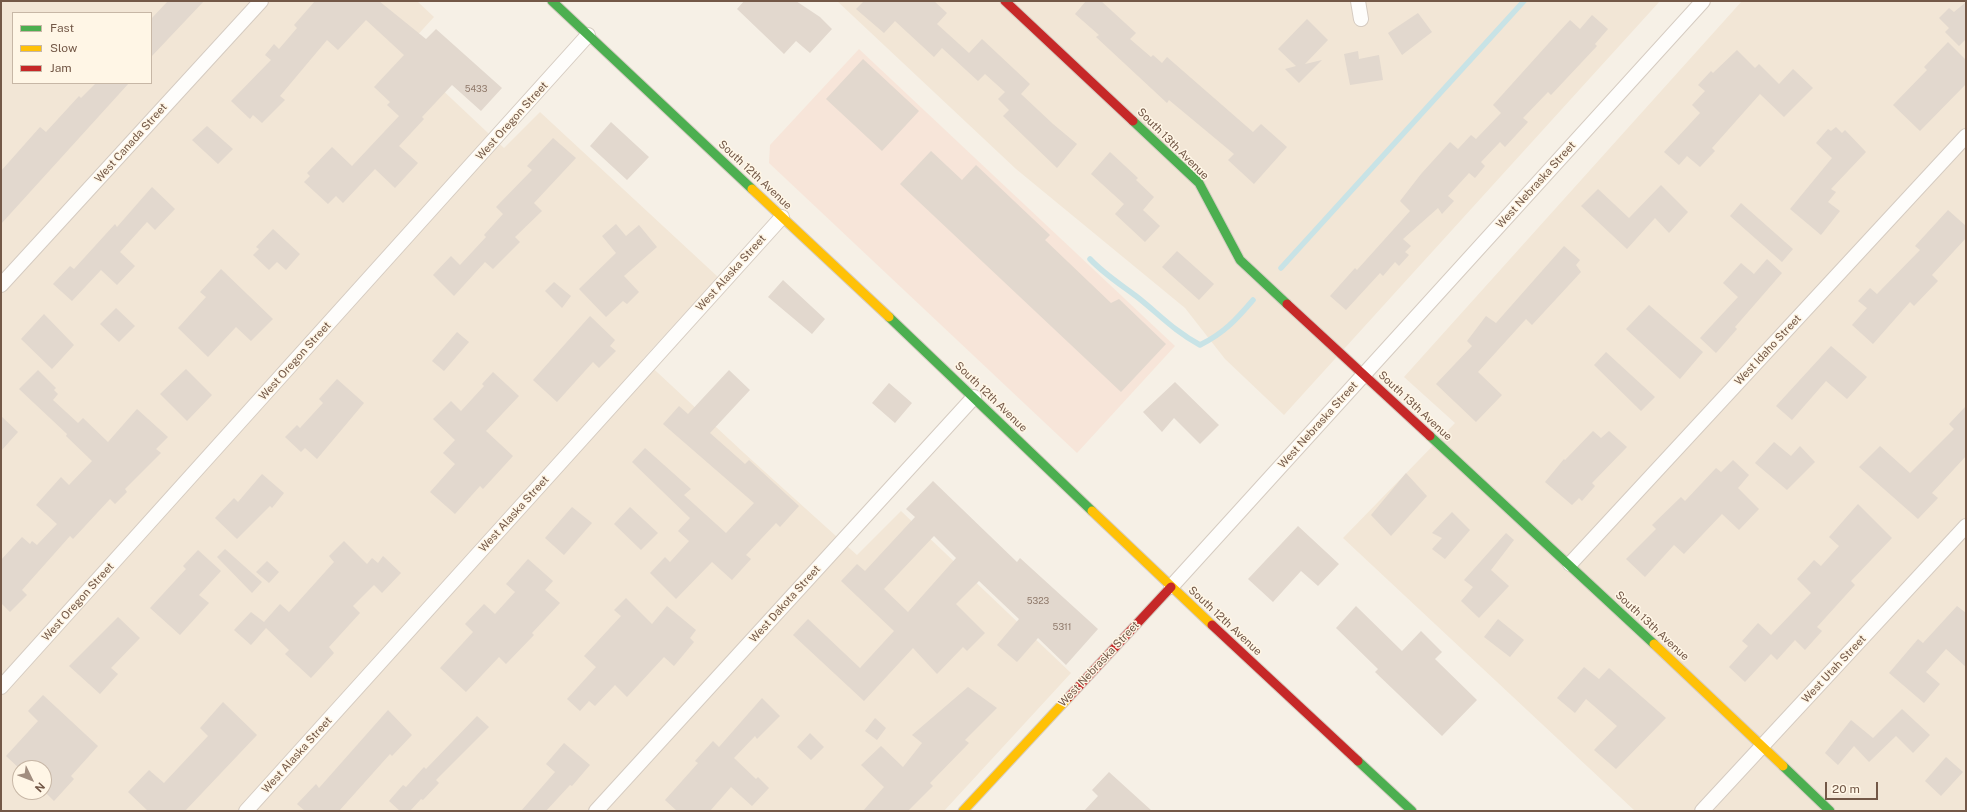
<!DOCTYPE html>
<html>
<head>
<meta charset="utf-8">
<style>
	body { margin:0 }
	#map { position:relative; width:1967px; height:812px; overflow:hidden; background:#f6f0e6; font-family:"Public Sans",sans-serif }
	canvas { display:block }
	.frame { position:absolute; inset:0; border:2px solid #735847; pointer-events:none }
	.legend { position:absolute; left:12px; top:12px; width:140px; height:72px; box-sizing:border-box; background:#fff6e6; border:1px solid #c7b7a6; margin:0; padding:5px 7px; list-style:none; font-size:12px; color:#735847 }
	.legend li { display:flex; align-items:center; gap:8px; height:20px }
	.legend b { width:20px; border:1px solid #c7b7a6 }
	.north { position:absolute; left:12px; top:760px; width:40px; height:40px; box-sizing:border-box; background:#fff6e6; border:1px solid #c7b7a6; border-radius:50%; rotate:133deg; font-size:11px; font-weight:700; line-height:16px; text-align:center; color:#735847 }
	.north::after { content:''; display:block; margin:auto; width:14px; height:18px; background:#a18d7f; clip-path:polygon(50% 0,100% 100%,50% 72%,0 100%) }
	.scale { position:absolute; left:1825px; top:782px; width:53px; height:18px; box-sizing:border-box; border:2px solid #735847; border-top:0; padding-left:5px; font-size:12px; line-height:14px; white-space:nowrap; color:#735847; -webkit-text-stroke:3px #fff6e6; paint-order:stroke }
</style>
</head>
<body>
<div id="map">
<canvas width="1967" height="812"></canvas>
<div class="frame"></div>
<ul class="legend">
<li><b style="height:5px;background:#4caf50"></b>Fast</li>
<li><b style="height:5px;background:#ffc107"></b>Slow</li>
<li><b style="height:5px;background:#c62828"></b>Jam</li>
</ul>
<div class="north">N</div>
<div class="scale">20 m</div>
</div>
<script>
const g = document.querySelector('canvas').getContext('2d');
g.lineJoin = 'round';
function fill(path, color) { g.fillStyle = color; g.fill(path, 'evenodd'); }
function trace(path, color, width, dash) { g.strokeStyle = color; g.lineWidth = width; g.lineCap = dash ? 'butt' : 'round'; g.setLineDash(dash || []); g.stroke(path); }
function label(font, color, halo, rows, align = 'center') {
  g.font = font + ' "Public Sans",sans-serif'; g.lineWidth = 3; g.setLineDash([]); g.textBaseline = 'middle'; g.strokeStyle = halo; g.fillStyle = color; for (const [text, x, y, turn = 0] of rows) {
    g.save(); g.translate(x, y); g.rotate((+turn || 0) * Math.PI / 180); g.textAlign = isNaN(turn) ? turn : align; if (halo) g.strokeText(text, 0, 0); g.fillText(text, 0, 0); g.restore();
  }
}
fill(new Path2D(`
	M1 1H417L434 17 402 52 504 148 540 112 718 277 643 359 744 453 857 555 901 511 1071 673 944 811H1ZM13 13H151V83H13ZM20 768H44V792H20Z
	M837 1H1660L1284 415 1225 359 1185 308 1016 169Z
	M1742 1H1966V811H1635L1343 538 1455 423 1404 377Z`), '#f2e6d6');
fill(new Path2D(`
	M859 49 1175 346 1077 453 769 163 770 145Z`), '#f7e5d9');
trace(new Path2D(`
	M1090 259C1104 274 1120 284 1136 296 1159 314 1174 331 1200 345 1224 333 1236 320 1253 300
	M1281 268 1524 1`), '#c8e3e6', 5.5);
fill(new Path2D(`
	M168 1H204L151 57V19Z
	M315 1H379L426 39 436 29 502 88 481 111 452 85 422 117 424 119 399 146 418 163 395 188 375 169 343 203 336 196 328 204 304 182 310 176 307 173 332 147 352 166 399 116 387 105 390 102 374 87 404 55 366 20 338 50 327 40 280 96 285 100 262 123 253 115 250 119 231 101 271 60 265 55 274 44 279 49 297 28 294 25Z
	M744 1H796L820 17 832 29 810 53 796 41 784 54 737 9Z
	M864 1H934L947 13 937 24 969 53 982 39 1030 84 1021 94 1053 124 1077 144 1057 168 1003 116 1009 110 998 99 1005 92 985 74 978 81 942 48 934 57 895 21 884 33 856 9Z
	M1086 1H1101L1136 33 1130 39 1151 57 1153 55 1162 63 1167 57 1253 132 1261 124 1287 147 1254 184 1228 160 1234 154 1169 100 1167 103 1096 37 1099 35 1075 14Z
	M1966 2V39L1959 46 1945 32 1949 28 1939 18 1949 8 1954 12Z
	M1418 13 1432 32 1402 55 1388 33Z
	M1592 15 1608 29 1595 44 1597 46 1551 95 1548 92 1523 118 1528 122 1505 147 1500 142 1481 162 1485 166 1475 178 1469 173 1448 196 1454 201 1442 214 1438 208 1403 239 1411 246 1405 252 1409 255 1399 266 1395 262 1383 276 1380 273 1346 310 1330 296 1355 268 1357 270 1410 211 1400 201 1421 174 1450 142 1458 149 1471 135 1476 139 1501 113 1493 105 1557 34 1570 20 1580 29Z
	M1307 19 1328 40 1305 64 1322 60 1299 83 1285 69 1296 66 1278 49Z
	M1948 42 1966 60V84L1920 131 1893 105 1927 70 1924 67Z
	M1737 50 1755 68 1759 64 1779 84 1793 69 1813 88 1784 117 1760 94 1712 148 1715 151 1700 167 1687 156 1679 165 1664 152 1700 113 1692 105 1705 91 1698 85 1711 71 1713 73Z
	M1358 51 1359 59 1379 55 1383 80 1350 85 1344 54Z
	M863 59 919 111 882 151 826 99Z
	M96 83H129L1 224V171L40 127 46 132 79 96 81 98Z
	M611 122 649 157 627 180 590 146Z
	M207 126 233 149 218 164 192 140Z
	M1836 127 1842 133 1845 130 1866 152 1831 189 1836 192 1828 202 1840 211 1821 235 1790 209 1832 158 1816 143 1828 129 1831 131Z
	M553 138 576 158 534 203 542 211 515 237 520 242 493 269 485 262 454 296 433 275 451 256 460 265 486 237 484 235 503 214 496 207 532 170 527 166Z
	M931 151 962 180 976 165 1050 235 1045 240 1111 303 1119 299 1166 344 1121 392 900 184Z
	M1110 152 1138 178 1136 180 1154 197 1143 210 1160 226 1145 242 1115 214 1124 204 1091 174Z
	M1661 185 1688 212 1669 233 1655 218 1627 249 1581 206 1598 189 1629 218Z
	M152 187 175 209 155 230 147 222 120 252 135 266 117 285 101 270 72 301 53 284 70 266 74 269 115 224 117 227Z
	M1741 203 1793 249 1782 262 1730 216Z
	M1948 210 1966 226V238L1932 275 1938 281 1914 306 1910 302 1873 344 1852 325 1867 308 1858 301 1870 288 1877 294 1920 250 1915 246Z
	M616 224 626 236 639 225 657 247 624 276 639 292 627 304 623 301 606 317 579 289 616 253 602 236Z
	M273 229 300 254 286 270 277 262 269 270 253 255 259 249 256 247Z
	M1564 246 1580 260 1576 265 1581 272 1532 325 1526 319 1478 372 1502 395 1476 422 1436 384 1472 346 1467 341 1486 316 1496 323Z
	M1177 251 1214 284 1199 300 1162 267Z
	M1767 259 1782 273 1735 327 1737 329 1716 353 1700 338 1738 297 1723 283 1741 263 1754 274Z
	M221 269 273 319 251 341 236 327 208 357 178 328 206 297 200 292Z
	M783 280 825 319 812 334 768 297Z
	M554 282 571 296 562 308 545 291Z
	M1649 305 1703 352 1680 379 1626 329Z
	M116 308 135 326 119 342 100 324Z
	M44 314 74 345 52 369 21 339Z
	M590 316 615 340 610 346 616 351 599 368 593 362 557 402 533 380Z
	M457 332 469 342 444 371 432 361Z
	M1831 346 1867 377 1847 399 1826 381 1792 420 1776 406Z
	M1606 352 1655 397 1641 411 1594 365Z
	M186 369 212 395 187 421 160 394Z
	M38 370 56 388 54 390 58 394 53 400 78 423 83 418 108 442 137 409 168 437 156 449 161 453 125 489 127 492 115 504 110 499 73 539 70 536 22 590 27 595 10 612 1 603V560L22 537 30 544 32 541 37 545 57 524 36 505 61 477 69 485 92 461 66 436 67 434 19 389Z
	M729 370 750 390 710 433 745 464 749 460 799 506 780 527 776 523 746 555 751 559 732 580 712 562 676 599 650 573 665 557 670 562 689 541 678 531 690 518 632 462 645 448 691 489 684 495 726 533 754 503 663 424 679 406 688 414Z
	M493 372 519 396 486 431 513 456 483 489 480 486 455 514 430 492 455 464 443 453 455 440 433 419 451 401 461 411 484 386 482 384Z
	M337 379 364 403 317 459 305 448 301 452 285 437 297 425 300 428 323 403 319 399Z
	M1175 382 1219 425 1200 444 1174 418 1162 432 1143 412Z
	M889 383 912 403 895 423 872 403Z
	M1966 406V456L1932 493 1938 498 1918 519 1859 467 1880 446 1910 473 1954 429 1949 424Z
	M1 416 18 432 1 451Z
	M1593 431 1601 438 1609 431 1627 447 1592 483 1595 486 1582 501 1579 498 1572 505 1545 482 1564 459 1565 460Z
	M1774 442 1791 456 1800 446 1815 462 1787 490 1755 463Z
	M1733 460 1749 475 1738 488 1759 509 1739 530 1722 514 1684 554 1674 545 1645 577 1626 559 1656 529 1652 525 1681 497 1685 501 1716 468 1721 472Z
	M1406 473 1427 496 1391 536 1371 515Z
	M262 474 284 493 272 508 270 506 237 539 215 518 234 498 238 502Z
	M933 481 1017 562 1020 558 1098 629 1066 665 1038 638 1017 662 997 645 1019 619 979 581 956 604 985 633 967 651 963 647 937 674 913 648 864 701 793 635 808 619 860 668 894 631 841 581 857 564 865 571 915 517 906 509ZM934 536 956 558 908 612 884 589Z
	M1858 504 1892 538 1851 581 1855 585 1817 627 1822 631 1805 650 1795 640 1777 660 1771 654 1745 682 1729 667 1748 646 1742 641 1758 623 1771 635 1811 593 1797 579 1814 560 1821 566 1839 546 1829 537Z
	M572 507 592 523 564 555 545 538Z
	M630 507 658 533 641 550 614 524Z
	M1452 512 1470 530 1445 559 1432 549 1442 538 1432 533Z
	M1298 526 1339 564 1318 586 1301 571 1273 602 1248 579Z
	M1506 533 1514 540 1491 570 1509 586 1479 618 1461 601 1473 587 1464 580Z
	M344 541 367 564 372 558 378 563 383 556 401 573 382 593 374 585 353 606 360 613 329 647 334 653 311 678 285 654 289 650 266 628 251 645 234 630 251 612 264 622 280 604 289 612 334 562 329 556Z
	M225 549 262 582 252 593 217 557Z
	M198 550 221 571 199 595 209 603 180 635 150 608 186 569 183 566Z
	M528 559 553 581 545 590 560 603 532 633 534 635 506 664 499 657 466 692 440 668 473 632 465 624 484 604 495 614 515 592 506 584Z
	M267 561 279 572 269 583 256 572Z
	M626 598 652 624 667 606 696 630 690 638 694 642 674 666 664 657 627 697 615 685 595 706 589 701 580 711 567 699 596 667 584 656 621 616 614 610Z
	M1356 606 1402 651 1421 631 1442 652 1435 659 1477 700 1442 736 1375 672 1378 669 1336 628Z
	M1957 606 1966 613V667L1946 649 1926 672 1940 684 1924 703 1889 673 1918 639 1923 643Z
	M118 617 140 638 111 668 118 674 100 694 69 666Z
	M1498 619 1524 640 1510 657 1484 637Z
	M1584 667 1599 679 1609 668 1666 718 1616 769 1594 750 1617 726 1586 699 1575 713 1557 698Z
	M968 687 997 708 965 740 969 743 930 783 933 786 908 811H863L884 787 861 765 881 746 903 767 922 743 912 735Z
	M43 695 98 746 71 776 74 779 54 801 44 791V768H20V769L6 756 38 721 28 711Z
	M762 698 780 716 757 739 755 736 734 758 756 779 758 777 769 788 752 806 731 787 710 811H677L665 800 698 763 695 761 713 741 719 747Z
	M223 702 257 735 185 811H148L128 792 149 770 164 783 208 736 200 728Z
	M1902 709 1930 735 1913 753 1896 736 1869 762 1854 746 1838 765 1825 753 1851 720 1873 738Z
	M388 710 412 735 392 756 390 754 339 811H305L297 804 316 784 319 788Z
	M477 716 489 727 436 780 439 783 423 800 421 799 410 811H400L389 801 403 785 406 787 424 767 426 769Z
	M875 718 886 728 877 740 865 731Z
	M810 733 824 747 811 760 797 747Z
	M564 743 590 765 572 786 570 785 546 811H521L555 772 546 764Z
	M1946 757 1963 772 1941 796 1925 781Z
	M1109 772 1152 811H1084L1098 796 1092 790Z`), '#e2d8ce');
const street = new Path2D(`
	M1358 1 1361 19
	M1 285 261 1
	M1570 564 1966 136
	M1171 587 1703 1
	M1 687 588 35
	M246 811 782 217
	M596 811 974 397
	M1702 811 1966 526`);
const fast = new Path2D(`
	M552 1 752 189
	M1133 121 1199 183 1240 260 1287 304
	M889 317 1092 511
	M1430 436 1654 644
	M1358 761 1412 811
	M1783 766 1830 811`);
const slow = new Path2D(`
	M752 189 889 317
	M1092 511 1212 625
	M1654 644 1783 766
	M963 811 1068 698`);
const jam = new Path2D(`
	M1005 1 1133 121
	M1287 304 1430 436
	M1212 625 1358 761
	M1068 698 1171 587`);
trace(street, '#d5cbc1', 16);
trace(fast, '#d6cdc3', 11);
trace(slow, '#d6cdc3', 11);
trace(jam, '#d6cdc3', 11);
trace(street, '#fefdfb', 14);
trace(fast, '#4caf50', 9);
trace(slow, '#ffc107', 9);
trace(jam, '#c62828', 9);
label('9px', '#907a6b', null, [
	["5433",476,89],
	["5323",1038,601],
	["5311",1062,627]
]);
label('11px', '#735847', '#fff6e6', [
	["West Oregon Street",512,121,-48],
	["West Canada Street",131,143,-48],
	["South 13th Avenue",1173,144,45],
	["South 12th Avenue",755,175,43],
	["West Nebraska Street",1536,185,-48],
	["West Alaska Street",731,273,-48],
	["West Idaho Street",1768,350,-47],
	["West Oregon Street",295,361,-48],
	["South 12th Avenue",991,397,44],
	["South 13th Avenue",1415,406,43],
	["West Nebraska Street",1318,425,-48],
	["West Alaska Street",514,514,-48],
	["West Oregon Street",78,602,-48],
	["West Dakota Street",785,604,-48],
	["South 12th Avenue",1225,621,43],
	["South 13th Avenue",1652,626,43],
	["West Nebraska Street",1099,664,-47],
	["West Utah Street",1834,669,-47],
	["West Alaska Street",297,755,-48]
]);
</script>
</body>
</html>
